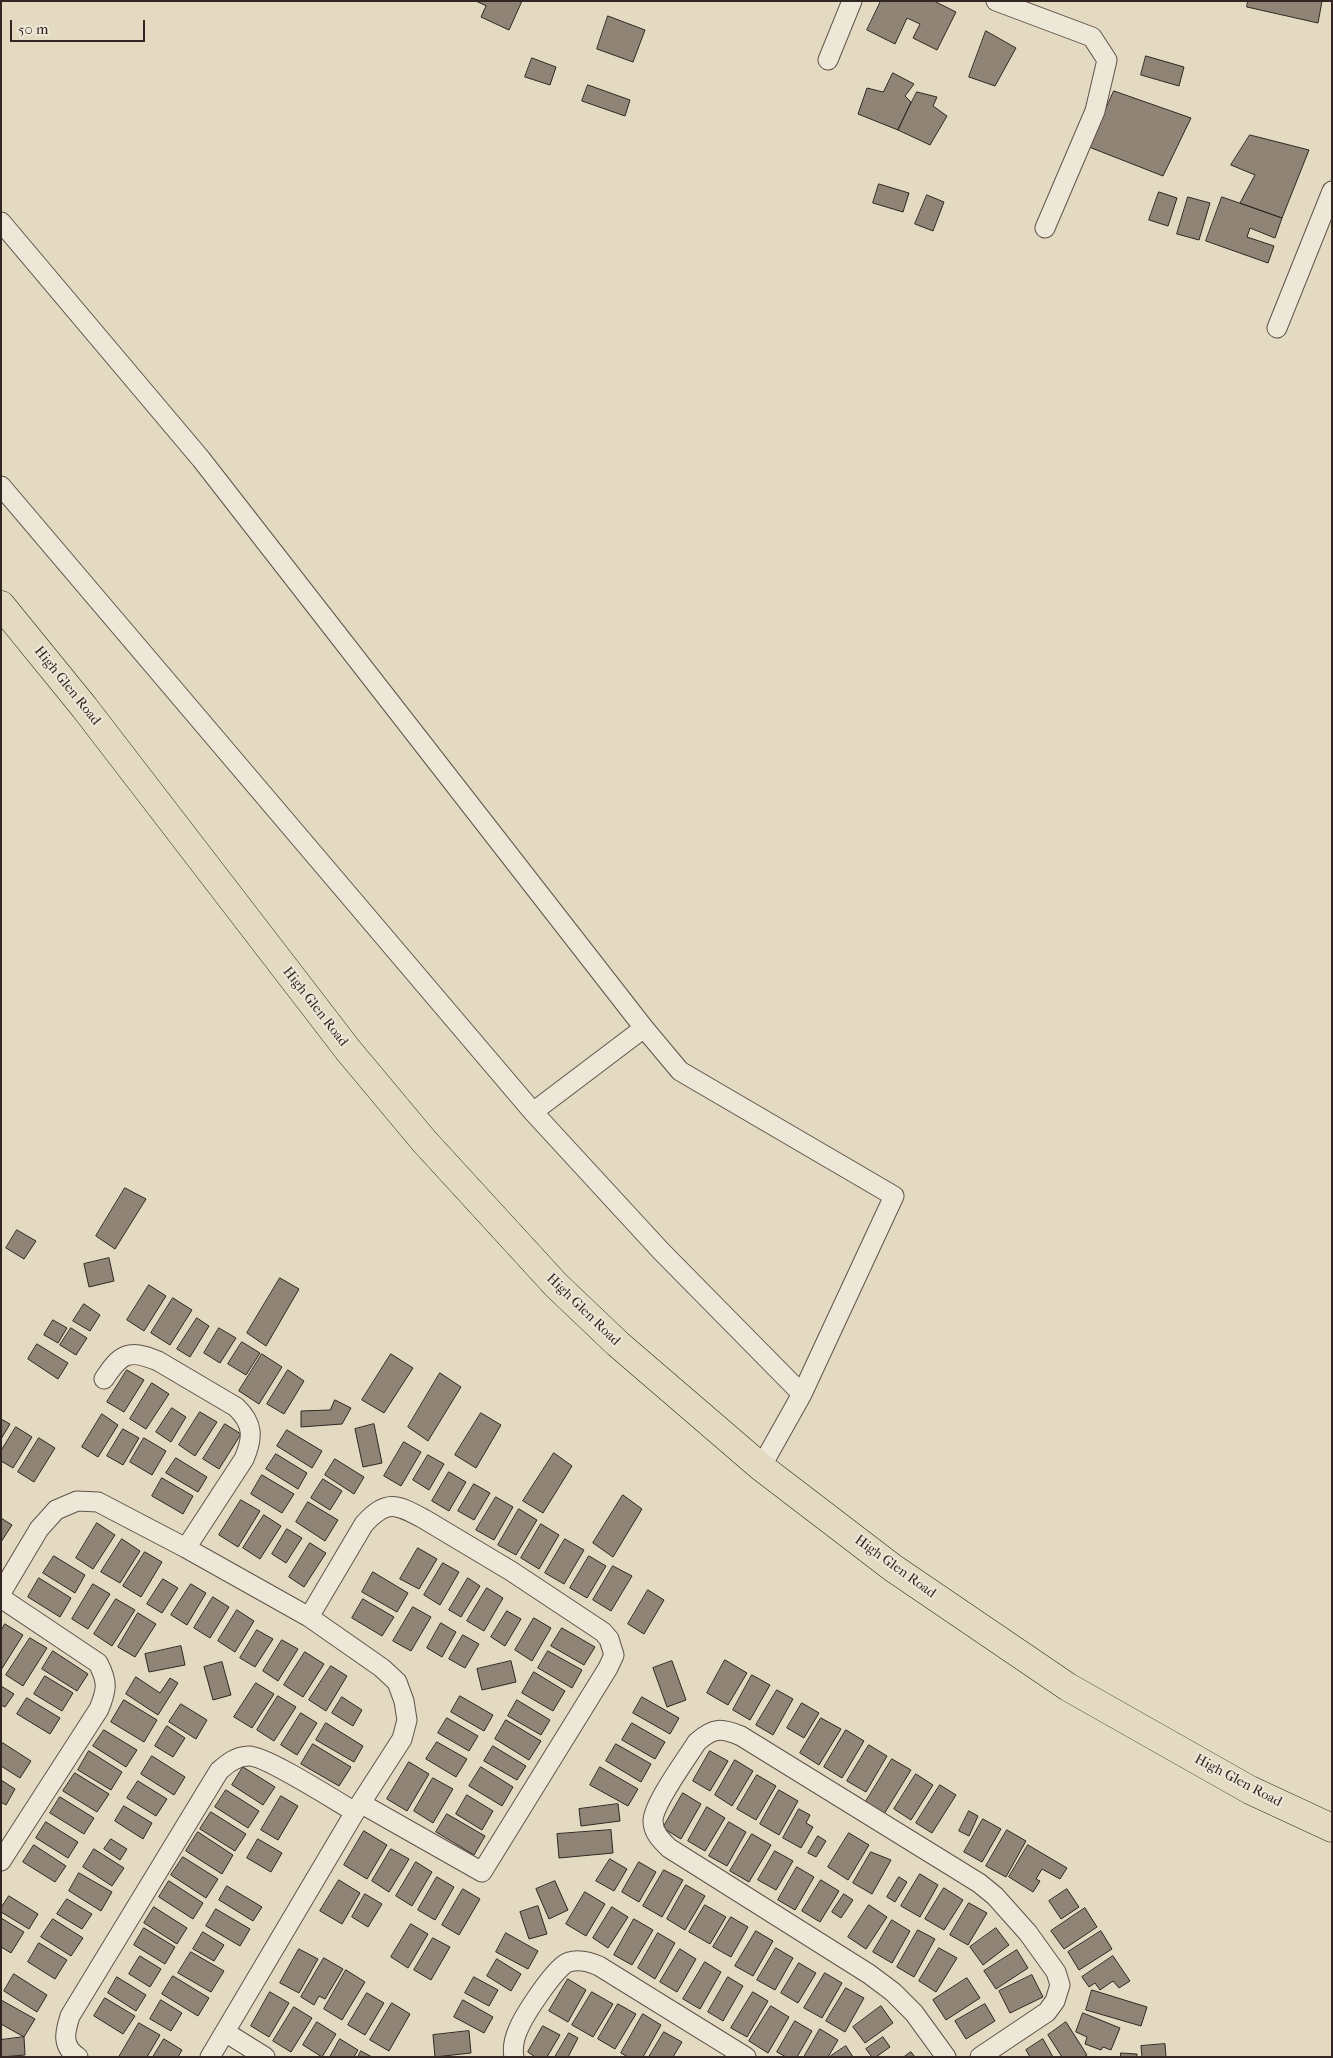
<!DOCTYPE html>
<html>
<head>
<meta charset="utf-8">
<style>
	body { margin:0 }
	#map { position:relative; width:1333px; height:2058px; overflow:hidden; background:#e3dac1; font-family:"IM FELL French Canon",serif }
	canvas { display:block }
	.frame { position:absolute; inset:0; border:2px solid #332622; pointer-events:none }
	.scale { position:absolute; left:10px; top:20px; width:135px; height:22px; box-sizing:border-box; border:2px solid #332622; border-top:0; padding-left:6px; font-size:15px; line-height:18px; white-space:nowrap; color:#332622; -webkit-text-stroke:4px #ede7d7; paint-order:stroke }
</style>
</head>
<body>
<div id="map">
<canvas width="1333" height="2058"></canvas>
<div class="frame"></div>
<div class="scale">50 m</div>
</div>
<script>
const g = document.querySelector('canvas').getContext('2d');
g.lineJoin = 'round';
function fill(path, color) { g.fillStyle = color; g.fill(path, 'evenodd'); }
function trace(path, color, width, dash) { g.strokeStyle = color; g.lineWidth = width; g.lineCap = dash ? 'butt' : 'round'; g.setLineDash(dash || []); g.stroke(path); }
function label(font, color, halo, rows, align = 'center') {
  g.font = font + ' "IM FELL French Canon",serif'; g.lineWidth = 4; g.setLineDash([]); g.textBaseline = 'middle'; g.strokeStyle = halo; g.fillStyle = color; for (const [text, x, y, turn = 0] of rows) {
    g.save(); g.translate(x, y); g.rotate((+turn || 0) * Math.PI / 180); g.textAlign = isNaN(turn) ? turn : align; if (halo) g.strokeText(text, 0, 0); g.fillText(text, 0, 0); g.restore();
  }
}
const building = new Path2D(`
	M476 1H522L509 30 481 17 486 6Z
	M881 1H934L956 12 937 50 913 38 920 24 907 18 895 44 867 30Z
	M1248 1H1322L1318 23 1247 7Z
	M608 16 645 30 633 62 597 49Z
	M986 31 1016 48 995 86 969 77Z
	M1146 56 1184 67 1179 86 1141 75Z
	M532 58 556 67 550 85 525 77Z
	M893 73 914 84 905 96 911 102 898 130 858 114 867 88 883 92Z
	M588 85 630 100 625 116 582 101Z
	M1114 91 1191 118 1163 176 1089 147Z
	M917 92 937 97 933 106 947 116 930 145 898 130Z
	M1250 135 1309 150 1282 218 1240 203 1255 175 1231 165Z
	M879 184 909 193 903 212 873 203Z
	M1159 192 1177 198 1168 226 1149 220Z
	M927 195 944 202 933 231 915 224Z
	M1188 197 1210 203 1199 240 1177 234Z
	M1222 197 1282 218 1275 238 1250 228 1247 237 1274 246 1268 263 1206 241Z
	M125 1188 146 1199 115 1249 96 1236Z
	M17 1230 36 1241 24 1259 6 1248Z
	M109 1258 114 1281 89 1287 84 1264Z
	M280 1278 299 1289 266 1346 247 1333Z
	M149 1285 166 1296 144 1331 127 1320Z
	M173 1298 192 1310 170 1345 151 1333Z
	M84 1304 100 1315 90 1331 73 1321Z
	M197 1318 209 1326 190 1357 177 1349Z
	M53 1320 67 1328 58 1343 44 1335Z
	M71 1328 87 1338 76 1355 60 1345Z
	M219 1328 236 1338 220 1363 204 1353Z
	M242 1342 260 1353 246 1375 228 1364Z
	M37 1344 68 1363 58 1379 28 1359Z
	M262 1354 282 1367 259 1404 239 1391Z
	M391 1354 413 1368 384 1413 362 1400Z
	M127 1370 144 1380 124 1412 107 1402Z
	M288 1370 304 1381 284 1414 267 1404Z
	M440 1373 461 1387 428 1441 408 1427Z
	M152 1383 169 1394 146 1429 130 1419Z
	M335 1400 351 1408 342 1424 301 1427V1411L330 1410Z
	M172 1408 186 1417 171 1442 156 1432Z
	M200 1412 217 1422 195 1456 179 1445Z
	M481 1413 501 1425 476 1468 455 1455Z
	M102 1414 118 1425 98 1457 82 1447Z
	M1 1419 10 1424 1 1439Z
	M225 1424 241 1434 219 1469 203 1459Z
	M374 1424 382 1463 363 1467 355 1429Z
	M16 1427 32 1437 13 1468 1 1461V1451Z
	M123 1429 139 1438 123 1465 107 1456Z
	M287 1430 322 1451 312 1468 277 1446Z
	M39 1438 55 1448 34 1482 18 1472Z
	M144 1438 166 1451 152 1475 130 1462Z
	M404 1442 421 1452 401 1486 384 1476Z
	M554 1453 572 1466 543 1513 523 1501Z
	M276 1454 307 1473 298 1489 266 1469Z
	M428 1455 444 1464 429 1490 413 1480Z
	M176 1458 207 1477 198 1492 166 1473Z
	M335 1459 364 1477 354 1494 325 1475Z
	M449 1472 466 1482 449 1511 432 1501Z
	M262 1475 294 1494 282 1513 251 1494Z
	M162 1478 193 1496 183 1514 152 1496Z
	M323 1479 342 1491 330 1510 311 1498Z
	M474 1484 490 1493 474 1520 458 1511Z
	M623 1495 642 1509 613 1557 593 1543Z
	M496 1497 513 1507 494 1540 476 1530Z
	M241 1500 260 1511 238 1547 219 1535Z
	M308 1502 338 1520 325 1541 296 1522Z
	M519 1509 537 1520 516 1555 498 1545Z
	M264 1515 281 1526 260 1559 243 1548Z
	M1 1518 12 1525 1 1542Z
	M97 1523 115 1535 93 1569 76 1558Z
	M541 1524 559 1535 539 1569 521 1558Z
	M287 1529 302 1538 286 1563 272 1554Z
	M122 1539 140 1551 120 1583 101 1572Z
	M565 1539 584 1550 564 1584 545 1573Z
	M310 1543 326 1553 304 1587 289 1577Z
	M418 1548 437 1559 419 1589 400 1579Z
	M145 1552 162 1562 141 1597 123 1586Z
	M54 1556 85 1575 75 1593 43 1573Z
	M589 1556 606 1566 587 1598 570 1588Z
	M443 1563 459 1572 440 1605 424 1595Z
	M613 1566 632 1576 611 1611 593 1600Z
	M373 1572 408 1593 397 1612 362 1592Z
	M39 1578 71 1598 60 1617 28 1597Z
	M468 1578 480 1586 461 1617 449 1610Z
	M163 1579 178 1588 162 1613 147 1604Z
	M93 1584 110 1594 88 1629 72 1619Z
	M191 1584 206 1593 187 1625 171 1615Z
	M487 1588 503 1598 484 1631 467 1621Z
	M648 1590 664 1600 644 1634 628 1624Z
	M213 1597 229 1607 210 1638 194 1628Z
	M116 1599 135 1610 112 1646 94 1634Z
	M363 1599 394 1617 382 1636 352 1618Z
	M413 1607 431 1617 411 1651 393 1641Z
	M237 1610 254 1621 235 1652 218 1641Z
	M507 1611 521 1619 505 1646 491 1637Z
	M138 1613 156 1624 135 1657 118 1647Z
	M534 1618 551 1628 532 1661 515 1650Z
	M441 1623 456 1632 442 1657 427 1648Z
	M5 1624 23 1635 1 1670V1631Z
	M562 1628 595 1647 584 1665 551 1646Z
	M257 1630 273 1639 255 1667 240 1658Z
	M463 1635 479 1644 465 1668 449 1659Z
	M30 1638 47 1648 23 1686 6 1675Z
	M282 1640 298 1649 278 1681 263 1671Z
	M181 1646 185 1665 149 1672 145 1654Z
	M53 1651 88 1674 77 1691 42 1669Z
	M548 1651 582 1670 572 1688 538 1668Z
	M305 1652 324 1664 303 1697 284 1685Z
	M725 1660 747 1673 728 1705 707 1693Z
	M511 1661 516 1682 482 1690 477 1669Z
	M672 1661 686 1700 667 1707 653 1668Z
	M222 1662 231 1695 213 1700 204 1667Z
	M331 1666 347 1676 326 1711 309 1700Z
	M534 1672 565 1691 553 1711 522 1693Z
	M752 1675 770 1685 750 1720 733 1710Z
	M45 1676 73 1693 62 1711 34 1694Z
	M136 1677 160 1693 170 1678 178 1683 158 1715 126 1694Z
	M256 1683 274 1694 252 1728 234 1717Z
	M1 1686 14 1694 5 1707 1 1705Z
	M777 1690 793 1699 773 1735 756 1725Z
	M278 1696 296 1707 274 1741 257 1730Z
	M460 1696 493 1715 484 1731 451 1712Z
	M342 1697 362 1710 353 1726 332 1713Z
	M642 1697 679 1718 670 1734 633 1713Z
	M27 1698 60 1718 50 1734 17 1714Z
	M124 1700 157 1720 144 1742 111 1722Z
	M517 1700 550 1720 541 1735 508 1716Z
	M802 1703 819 1713 804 1738 787 1728Z
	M181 1704 207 1720 196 1739 169 1722Z
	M301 1713 317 1723 297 1755 281 1745Z
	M447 1718 478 1736 469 1751 438 1733Z
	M821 1718 841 1729 819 1765 800 1753Z
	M506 1720 541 1741 529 1760 495 1739Z
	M326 1723 363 1746 354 1762 316 1740Z
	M632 1723 665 1742 655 1759 622 1740Z
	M167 1726 185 1738 173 1757 155 1746Z
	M104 1730 137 1750 126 1767 93 1746Z
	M846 1730 864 1741 842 1778 824 1767Z
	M437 1742 467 1759 456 1777 426 1759Z
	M3 1743 31 1761 20 1778 1 1766V1746Z
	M313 1744 351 1767 339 1786 301 1764Z
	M616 1744 651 1764 641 1782 606 1761Z
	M869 1745 887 1756 866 1792 847 1781Z
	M493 1746 526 1766 517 1780 484 1761Z
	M89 1751 122 1772 111 1790 78 1770Z
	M710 1751 728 1761 710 1791 693 1781Z
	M152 1756 185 1777 174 1795 141 1774Z
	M892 1759 911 1770 884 1814 865 1803Z
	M735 1760 753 1771 732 1806 715 1795Z
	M409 1762 429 1774 407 1811 387 1799Z
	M243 1767 275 1787 263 1805 232 1785Z
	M481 1767 513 1787 502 1806 469 1786Z
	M600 1767 638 1789 628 1806 590 1785Z
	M75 1773 109 1794 97 1812 63 1791Z
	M916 1774 933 1785 911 1820 894 1809Z
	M757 1775 776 1786 756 1820 737 1809Z
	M433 1778 453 1789 433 1823 414 1811Z
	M1 1780 15 1789 6 1805 1 1802Z
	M138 1781 167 1799 156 1816 127 1798Z
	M940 1785 956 1795 932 1833 916 1823Z
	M226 1790 259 1811 248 1828 215 1807Z
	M779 1790 798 1801 779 1835 760 1824Z
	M683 1793 701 1804 681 1839 663 1828Z
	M467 1795 493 1811 482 1830 456 1814Z
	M281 1796 298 1806 278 1840 261 1830Z
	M60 1797 94 1818 84 1834 50 1813Z
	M618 1804 620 1821 581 1826 579 1809Z
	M124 1806 152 1823 143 1839 115 1821Z
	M707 1807 725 1818 705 1851 688 1841Z
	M799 1809 810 1815 806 1823 813 1827 801 1848 783 1838Z
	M969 1811 978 1816 969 1836 959 1831Z
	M211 1812 246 1834 235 1851 200 1829Z
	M447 1814 485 1836 474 1855 436 1832Z
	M983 1819 1001 1829 982 1862 964 1852Z
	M46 1822 78 1842 68 1858 36 1838Z
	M729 1822 746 1832 727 1866 709 1856Z
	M611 1830 613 1853 559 1858 557 1834Z
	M1007 1830 1026 1841 1006 1877 986 1866Z
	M364 1831 387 1845 367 1879 344 1865Z
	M198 1832 233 1855 222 1874 186 1851Z
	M849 1833 869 1845 848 1880 828 1867Z
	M752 1834 771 1845 749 1882 730 1871Z
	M818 1836 826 1841 816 1857 808 1853Z
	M111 1839 127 1849 120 1860 104 1849Z
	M258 1839 282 1853 271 1872 247 1858Z
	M34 1845 66 1866 55 1882 23 1862Z
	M1028 1845 1067 1868 1060 1879 1042 1869 1036 1879 1040 1881 1033 1892 1009 1877Z
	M94 1849 124 1868 112 1886 83 1867Z
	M391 1849 409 1859 389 1892 372 1881Z
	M775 1851 793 1861 776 1890 758 1880Z
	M871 1852 891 1860 872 1894 853 1883Z
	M183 1857 218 1879 206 1898 171 1875Z
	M610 1859 627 1869 614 1891 596 1881Z
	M416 1862 432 1872 412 1906 396 1896Z
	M639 1862 656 1872 639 1902 622 1892Z
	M797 1867 814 1877 795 1910 778 1900Z
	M664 1870 683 1880 662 1917 643 1906Z
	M79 1873 112 1892 101 1911 69 1891Z
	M920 1874 938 1885 920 1917 901 1906Z
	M437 1877 454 1887 435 1920 418 1910Z
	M899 1877 907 1882 895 1902 887 1897Z
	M339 1880 360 1893 342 1924 320 1911Z
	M821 1880 839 1891 820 1922 802 1911Z
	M169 1881 203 1903 193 1919 159 1897Z
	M555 1881 568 1910 549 1919 536 1889Z
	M686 1885 705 1896 685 1930 667 1919Z
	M227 1886 262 1907 253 1921 219 1900Z
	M944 1888 963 1900 944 1930 925 1919Z
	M463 1889 480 1899 459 1935 442 1925Z
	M1067 1889 1079 1907 1061 1919 1049 1901Z
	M585 1892 605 1904 586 1936 566 1924Z
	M365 1894 382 1904 368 1927 352 1917Z
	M844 1894 853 1900 841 1918 832 1912Z
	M9 1896 38 1914 29 1929 1 1912V1908Z
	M67 1899 92 1914 82 1929 57 1914Z
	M969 1903 987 1913 968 1945 950 1935Z
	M705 1905 726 1917 710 1944 689 1932Z
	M869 1905 887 1917 866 1949 848 1937Z
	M538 1906 547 1934 529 1939 520 1912Z
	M154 1907 187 1928 177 1944 144 1923Z
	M612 1907 628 1917 608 1948 593 1938Z
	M1085 1908 1097 1927 1064 1949 1051 1931Z
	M216 1909 250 1929 240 1946 206 1926Z
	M731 1917 748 1927 731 1957 713 1947Z
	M1 1918 24 1932 11 1953 1 1947Z
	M53 1919 83 1938 71 1956 41 1937Z
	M634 1919 653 1930 632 1965 614 1955Z
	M892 1920 910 1931 892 1963 873 1952Z
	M411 1924 428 1934 408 1968 391 1957Z
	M144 1928 175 1947 165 1964 134 1945Z
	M996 1928 1009 1945 983 1965 970 1947Z
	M918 1930 935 1939 914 1977 897 1967Z
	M756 1931 773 1941 753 1976 735 1966Z
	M1101 1931 1112 1949 1079 1970 1068 1952Z
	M203 1932 224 1945 214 1961 193 1949Z
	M506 1933 538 1951 528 1969 496 1952Z
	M658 1933 675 1943 655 1979 638 1968Z
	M433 1938 450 1947 431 1980 414 1970Z
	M39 1943 67 1960 55 1979 28 1962Z
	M776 1948 793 1958 775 1990 757 1980Z
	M939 1948 957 1958 936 1992 919 1981Z
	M299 1949 318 1959 299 1993 280 1983Z
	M680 1949 696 1959 677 1992 660 1982Z
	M1017 1950 1028 1968 996 1989 984 1971Z
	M191 1952 224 1971 211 1992 178 1973Z
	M140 1956 161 1969 150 1987 129 1974Z
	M1113 1956 1130 1981 1119 1988 1113 1981 1100 1990 1095 1983 1089 1987 1082 1977Z
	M324 1958 343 1969 325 1999 319 1996 314 2005 301 1997Z
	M497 1959 521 1974 511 1991 487 1976Z
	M705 1962 721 1972 700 2009 683 1999Z
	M799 1963 816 1973 798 2003 781 1993Z
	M346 1970 365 1982 342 2020 324 2009Z
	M825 1973 842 1983 822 2018 804 2008Z
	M14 1974 47 1995 37 2012 4 1991Z
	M1032 1975 1043 1997 1010 2013 999 1991Z
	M173 1976 209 1998 198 2016 162 1994Z
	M117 1977 146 1995 136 2011 108 1993Z
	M474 1977 498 1990 489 2006 465 1993Z
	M728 1977 743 1986 723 2021 708 2012Z
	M967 1978 980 1998 946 2020 933 2000Z
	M568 1979 586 1990 568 2022 549 2011Z
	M846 1988 864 1998 845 2032 826 2021Z
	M1092 1990 1147 2007 1141 2026 1086 2010Z
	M270 1992 289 2003 269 2037 251 2026Z
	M592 1992 613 2004 593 2037 572 2025Z
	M753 1992 768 2001 747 2037 731 2028Z
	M367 1993 384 2003 365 2035 348 2025Z
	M105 1998 135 2016 123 2034 94 2016Z
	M1 2000 35 2019 24 2037 1 2024Z
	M161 2000 182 2013 171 2031 150 2019Z
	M463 2000 493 2017 484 2033 454 2017Z
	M392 2003 410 2014 389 2051 370 2040Z
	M618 2004 636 2014 615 2049 598 2039Z
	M985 2004 995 2021 966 2039 955 2021Z
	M771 2006 789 2017 768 2053 749 2041Z
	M881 2006 893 2023 865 2043 853 2027Z
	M294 2007 312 2018 291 2052 273 2041Z
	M1083 2013 1120 2028 1111 2050 1103 2047 1101 2050 1085 2044 1087 2037 1076 2032Z
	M643 2014 661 2025 643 2057H628L621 2053Z
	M795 2021 812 2031 797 2057H786L777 2052Z
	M317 2022 336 2034 322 2057 303 2045Z
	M1066 2022 1087 2055 1084 2057H1062L1048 2035Z
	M139 2023 160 2035 147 2057H119Z
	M543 2026 560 2035 547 2057H535L528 2052Z
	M820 2029 838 2040 828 2057H804Z
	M469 2031 471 2053 435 2057 433 2035Z
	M664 2032 682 2042 673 2057H649Z
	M569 2033 578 2038 568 2057H555Z
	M24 2037 25 2055 1 2057V2040Z
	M883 2037 890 2047 876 2057H872L866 2049Z
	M164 2039 182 2050 178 2057H153Z
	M340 2039 358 2050 354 2057H330Z
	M1043 2039 1053 2057H1030L1026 2050Z
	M1165 2044 1166 2057H1142L1141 2046Z
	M846 2046 853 2057H832L831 2056Z
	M361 2051 372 2057H358Z
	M911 2052 915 2057H904Z
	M1121 2053 1137 2054V2057H1121Z`);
fill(building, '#8f8475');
trace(building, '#332622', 1);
const minor = new Path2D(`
	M996 1 1092 37 1107 60 1095 111 1045 228
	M828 60 852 1
	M1 222 201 459 644 1028 680 1071 894 1196 802 1394 761 1467
	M1277 328 1332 191
	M1 486 533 1112 661 1251 802 1394
	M533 1112 644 1028
	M104 1379C121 1353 129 1349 158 1361L236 1407C254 1424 253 1438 244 1459L186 1548
	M1 1593 39 1529 56 1510 77 1501 98 1502 186 1548 309 1617 382 1668 397 1682 404 1701 407 1720 402 1739 355 1812 210 2057
	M1 1598 98 1663C108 1682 107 1689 99 1709L1 1861
	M309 1617 364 1524C387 1499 396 1504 424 1519L511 1571 603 1632 609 1639 614 1655 608 1668 482 1872 362 1804
	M225 2032 265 2057
	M78 2057C61 2046 65 2032 70 2016L219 1771C227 1764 236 1756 249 1756 266 1756 336 1801 355 1812
	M514 2057C512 2047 514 2039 518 2030 523 2017 556 1965 569 1962 579 1959 590 1962 599 1966L746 2057
	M946 2057 914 2013 893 1992 869 1974 669 1848C662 1841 653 1833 653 1821 653 1804 687 1758 697 1742 714 1727 722 1728 741 1736L979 1883 995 1896 1028 1933 1056 1972 1060 1985 1055 2001 1047 2012 980 2057`);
const primary = new Path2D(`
	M1 605 84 707 348 1050 424 1141 556 1285 618 1344 761 1467 893 1568 1068 1687 1250 1790 1332 1828`);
trace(minor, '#5f534a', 21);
trace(primary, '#332622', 29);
trace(minor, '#ede7d7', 19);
trace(primary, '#e3dac1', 28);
label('14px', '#332622', '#ede7d7', [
	["High Glen Road",67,686,51],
	["High Glen Road",315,1007,52],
	["High Glen Road",583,1310,44],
	["High Glen Road",895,1567,36],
	["High Glen Road",1238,1781,28]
]);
</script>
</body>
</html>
